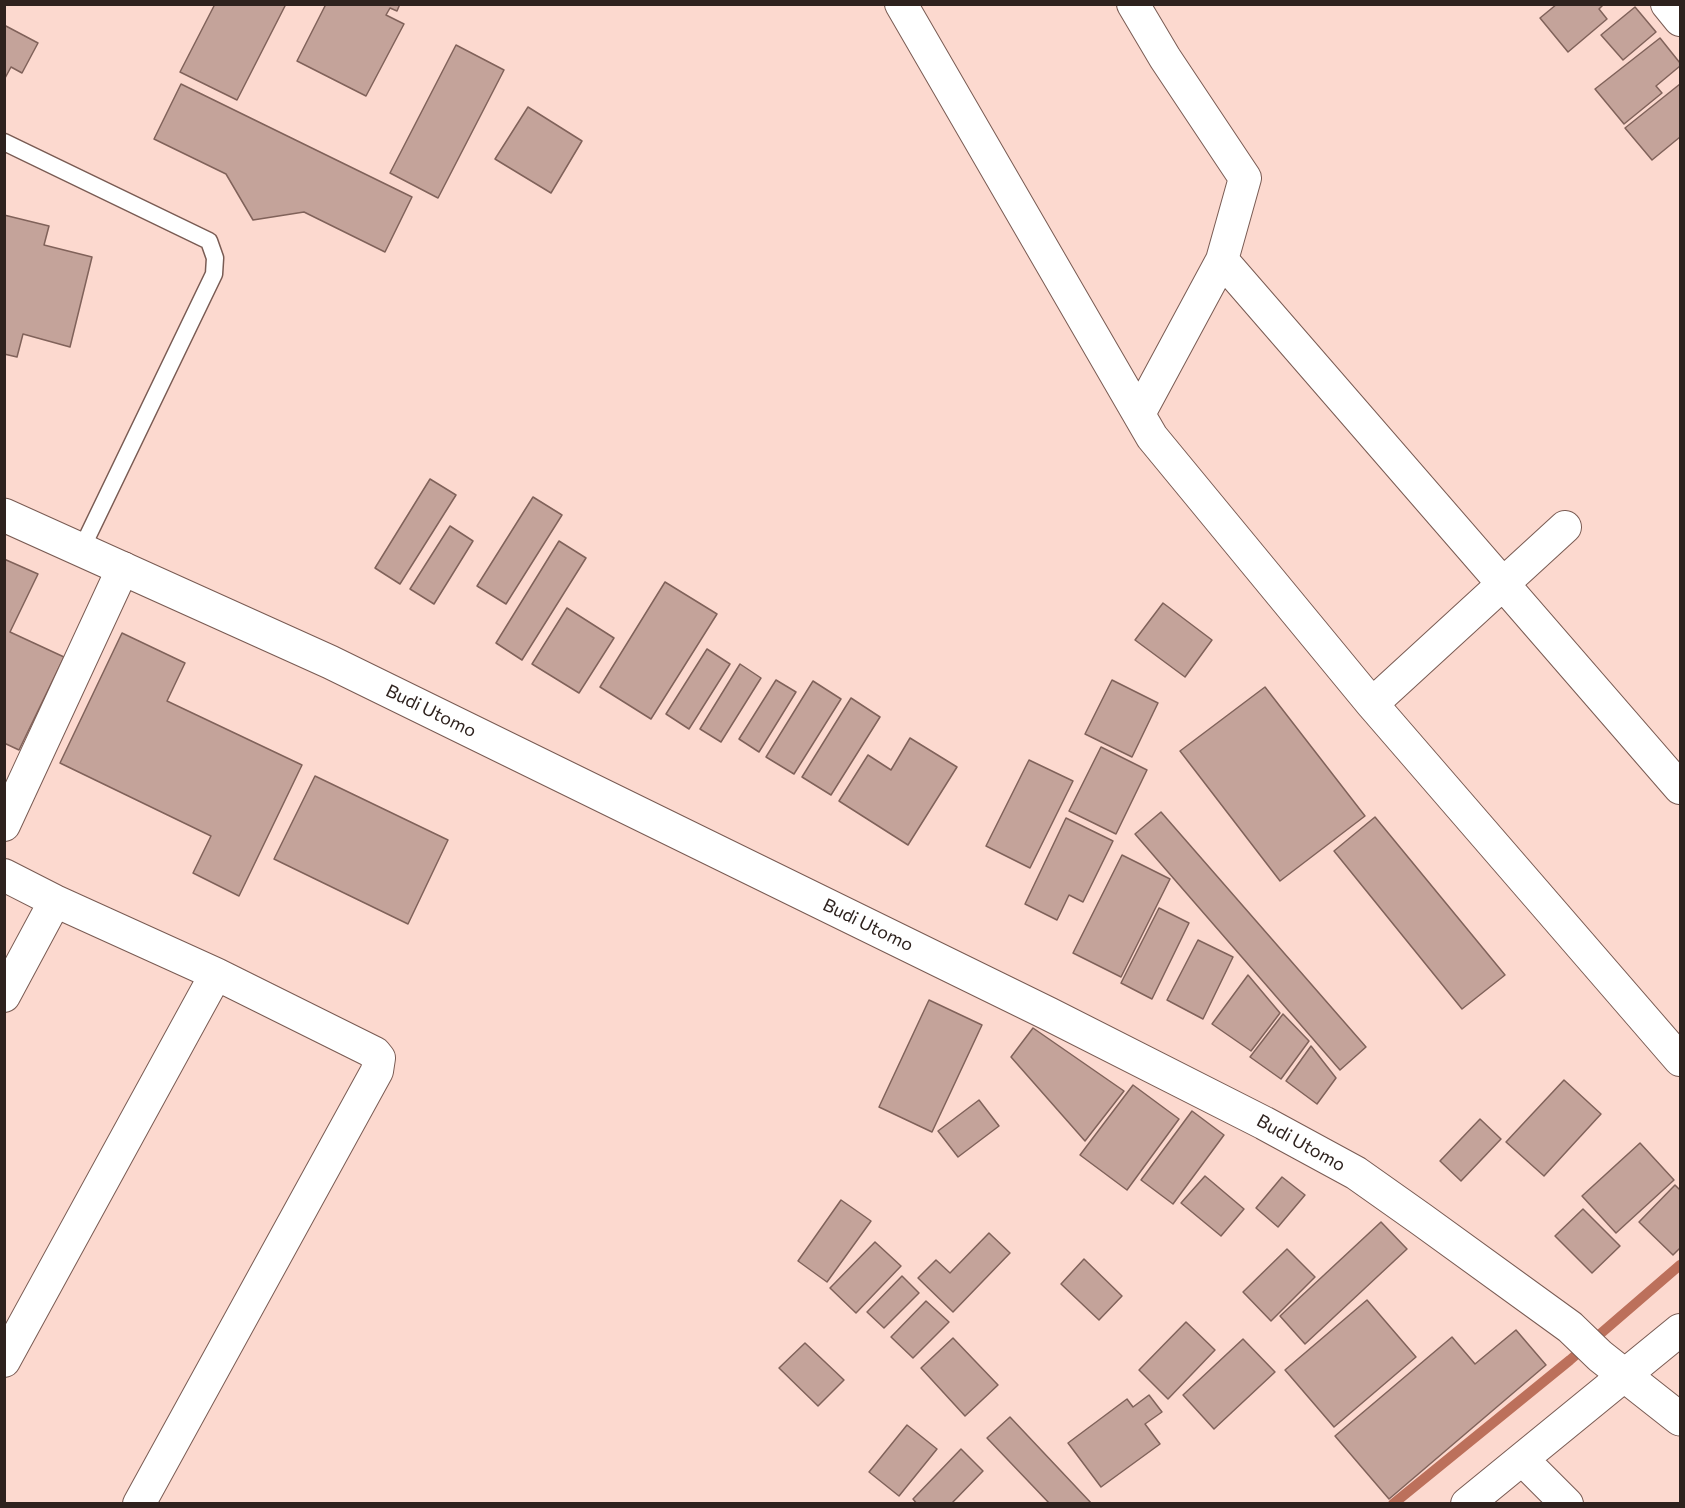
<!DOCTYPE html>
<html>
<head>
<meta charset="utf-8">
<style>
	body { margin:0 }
	#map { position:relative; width:1685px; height:1508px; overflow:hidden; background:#fcd9cf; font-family:Commissioner,sans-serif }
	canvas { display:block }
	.frame { position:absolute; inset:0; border:6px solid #2e221e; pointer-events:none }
</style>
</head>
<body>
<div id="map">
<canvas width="1685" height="1508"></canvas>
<div class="frame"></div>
</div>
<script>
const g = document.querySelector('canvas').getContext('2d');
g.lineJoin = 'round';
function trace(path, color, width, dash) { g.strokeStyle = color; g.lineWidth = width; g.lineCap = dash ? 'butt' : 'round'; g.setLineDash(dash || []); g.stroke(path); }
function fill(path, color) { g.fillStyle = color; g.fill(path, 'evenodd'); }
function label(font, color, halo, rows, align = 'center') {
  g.font = font + ' Commissioner,sans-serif'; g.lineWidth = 6; g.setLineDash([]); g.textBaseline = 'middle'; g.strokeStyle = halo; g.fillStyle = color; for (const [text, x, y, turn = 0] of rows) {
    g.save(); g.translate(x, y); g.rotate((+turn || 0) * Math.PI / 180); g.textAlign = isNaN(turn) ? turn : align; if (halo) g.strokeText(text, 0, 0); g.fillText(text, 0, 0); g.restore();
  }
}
trace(new Path2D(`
	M1393 1504 1570 1360 1680 1265`), '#bc705b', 10);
const building = new Path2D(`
	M215 4H286L237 100 180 72Z
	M326 4H400L397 11 390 8 386 15 404 24 366 96 297 61Z
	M1557 4H1604L1599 9 1607 19 1568 52 1540 18Z
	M1635 7 1656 32 1623 60 1601 35Z
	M4 25 38 43 22 73 11 67 4 80Z
	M1660 38 1680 63V66L1656 86 1662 93 1624 124 1595 89Z
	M456 45 504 70 438 198 390 173Z
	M181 84 412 197 385 252 304 212 253 220 226 174 154 139Z
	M1680 84V137L1652 160 1625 128Z
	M528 107 582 141 551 193 495 159Z
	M4 215 49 226 44 245 92 257 70 347 23 334 17 357 4 354Z
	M430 479 456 495 400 584 375 568Z
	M533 497 562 515 506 604 477 586Z
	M450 526 473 541 434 604 410 589Z
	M559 541 586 558 522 660 496 643Z
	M4 559 38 574 10 632 64 657 19 750 4 743Z
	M665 582 717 614 651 719 600 687Z
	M1163 603 1212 640 1185 677 1135 640Z
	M567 608 614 638 579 693 532 664Z
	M122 633 185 663 167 701 302 765 239 896 193 873 211 836 60 763Z
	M707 649 730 664 689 729 666 714Z
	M740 664 761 678 721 742 700 729Z
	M776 680 796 692 759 752 739 739Z
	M1112 680 1158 703 1132 757 1085 734Z
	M813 681 841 699 794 774 766 757Z
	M1265 687 1365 816 1280 881 1180 751Z
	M851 698 880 717 831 795 802 777Z
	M910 738 957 767 908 845 839 801 868 755 891 770Z
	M1101 747 1147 770 1116 834 1069 811Z
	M1029 760 1073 781 1030 868 986 846Z
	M315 776 448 840 408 924 274 859Z
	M1161 812 1366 1047 1340 1070 1135 834Z
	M1375 817 1505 975 1462 1009 1334 851Z
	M1066 818 1113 841 1083 902 1069 895 1057 920 1025 904Z
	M1122 855 1170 879 1121 977 1073 953Z
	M1159 908 1189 923 1152 999 1121 983Z
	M1198 940 1233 957 1203 1019 1167 1000Z
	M1248 975 1280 1013 1251 1051 1212 1024Z
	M929 1000 982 1025 932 1132 879 1107Z
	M1283 1014 1309 1041 1281 1079 1250 1057Z
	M1033 1028 1124 1091 1085 1141 1011 1057Z
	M1311 1046 1336 1078 1317 1104 1286 1081Z
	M1564 1080 1601 1114 1544 1176 1506 1142Z
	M1133 1085 1179 1119 1127 1190 1080 1155Z
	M979 1100 999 1126 958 1157 938 1131Z
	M1192 1111 1224 1135 1173 1204 1141 1180Z
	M1480 1119 1501 1139 1461 1181 1440 1161Z
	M1640 1143 1674 1180 1616 1233 1582 1196Z
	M1205 1176 1244 1209 1221 1236 1181 1203Z
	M1282 1177 1305 1195 1278 1227 1256 1208Z
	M1675 1185 1680 1190V1248L1673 1255 1639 1222Z
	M841 1200 871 1221 827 1282 798 1261Z
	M1583 1209 1620 1246 1592 1273 1555 1236Z
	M1381 1222 1407 1249 1305 1344 1280 1316Z
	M989 1233 1010 1253 953 1312 918 1278 936 1260 950 1273Z
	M875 1242 901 1266 856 1313 830 1288Z
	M1287 1249 1315 1277 1271 1321 1243 1292Z
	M1084 1259 1122 1296 1099 1320 1061 1284Z
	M902 1276 919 1293 884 1328 867 1312Z
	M1367 1300 1416 1357 1334 1427 1285 1370Z
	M926 1301 949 1322 913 1358 891 1337Z
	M1186 1322 1215 1350 1168 1399 1139 1370Z
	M1516 1330 1546 1365 1389 1499 1335 1436 1452 1337 1475 1364Z
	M953 1338 998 1385 965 1416 921 1368Z
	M1243 1339 1275 1372 1214 1429 1183 1395Z
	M805 1343 844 1380 818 1406 779 1368Z
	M1149 1395 1162 1412 1145 1424 1160 1444 1101 1487 1068 1443 1127 1399 1133 1407Z
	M1010 1417 1092 1504H1050L987 1438Z
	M907 1425 937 1449 899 1496 869 1472Z
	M961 1449 983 1471 951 1504H917L913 1499Z`);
fill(building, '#c4a39a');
trace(building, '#80625a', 1.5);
const lane = new Path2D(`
	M4 142 209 241 215 258 214 274 81 550`);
const street = new Path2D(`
	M901 4 1152 437 1372 704 1680 1060
	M1133 4 1165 58 1245 178 1222 260 1139 414
	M1667 4 1680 20
	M1222 260 1680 788
	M1372 704 1565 527
	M4 825 123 568
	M4 875 55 901 216 974 375 1053 379 1058 377 1071 139 1504
	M4 996 55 901
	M4 1361 216 974
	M1522 1459 1567 1504
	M1467 1504 1680 1330`);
const secondary = new Path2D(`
	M4 515 330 662 1049 1014 1264 1123 1356 1173 1421 1219 1570 1327 1600 1356 1680 1419`);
trace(lane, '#795b53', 19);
trace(street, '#795b53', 34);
trace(secondary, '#795b53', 35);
trace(lane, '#fff', 16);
trace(street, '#fff', 32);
trace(secondary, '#fff', 33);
label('18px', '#2e221e', '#fff', [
	["Budi Utomo",431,711,26],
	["Budi Utomo",868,925,26],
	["Budi Utomo",1301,1143,29]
]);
</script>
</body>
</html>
